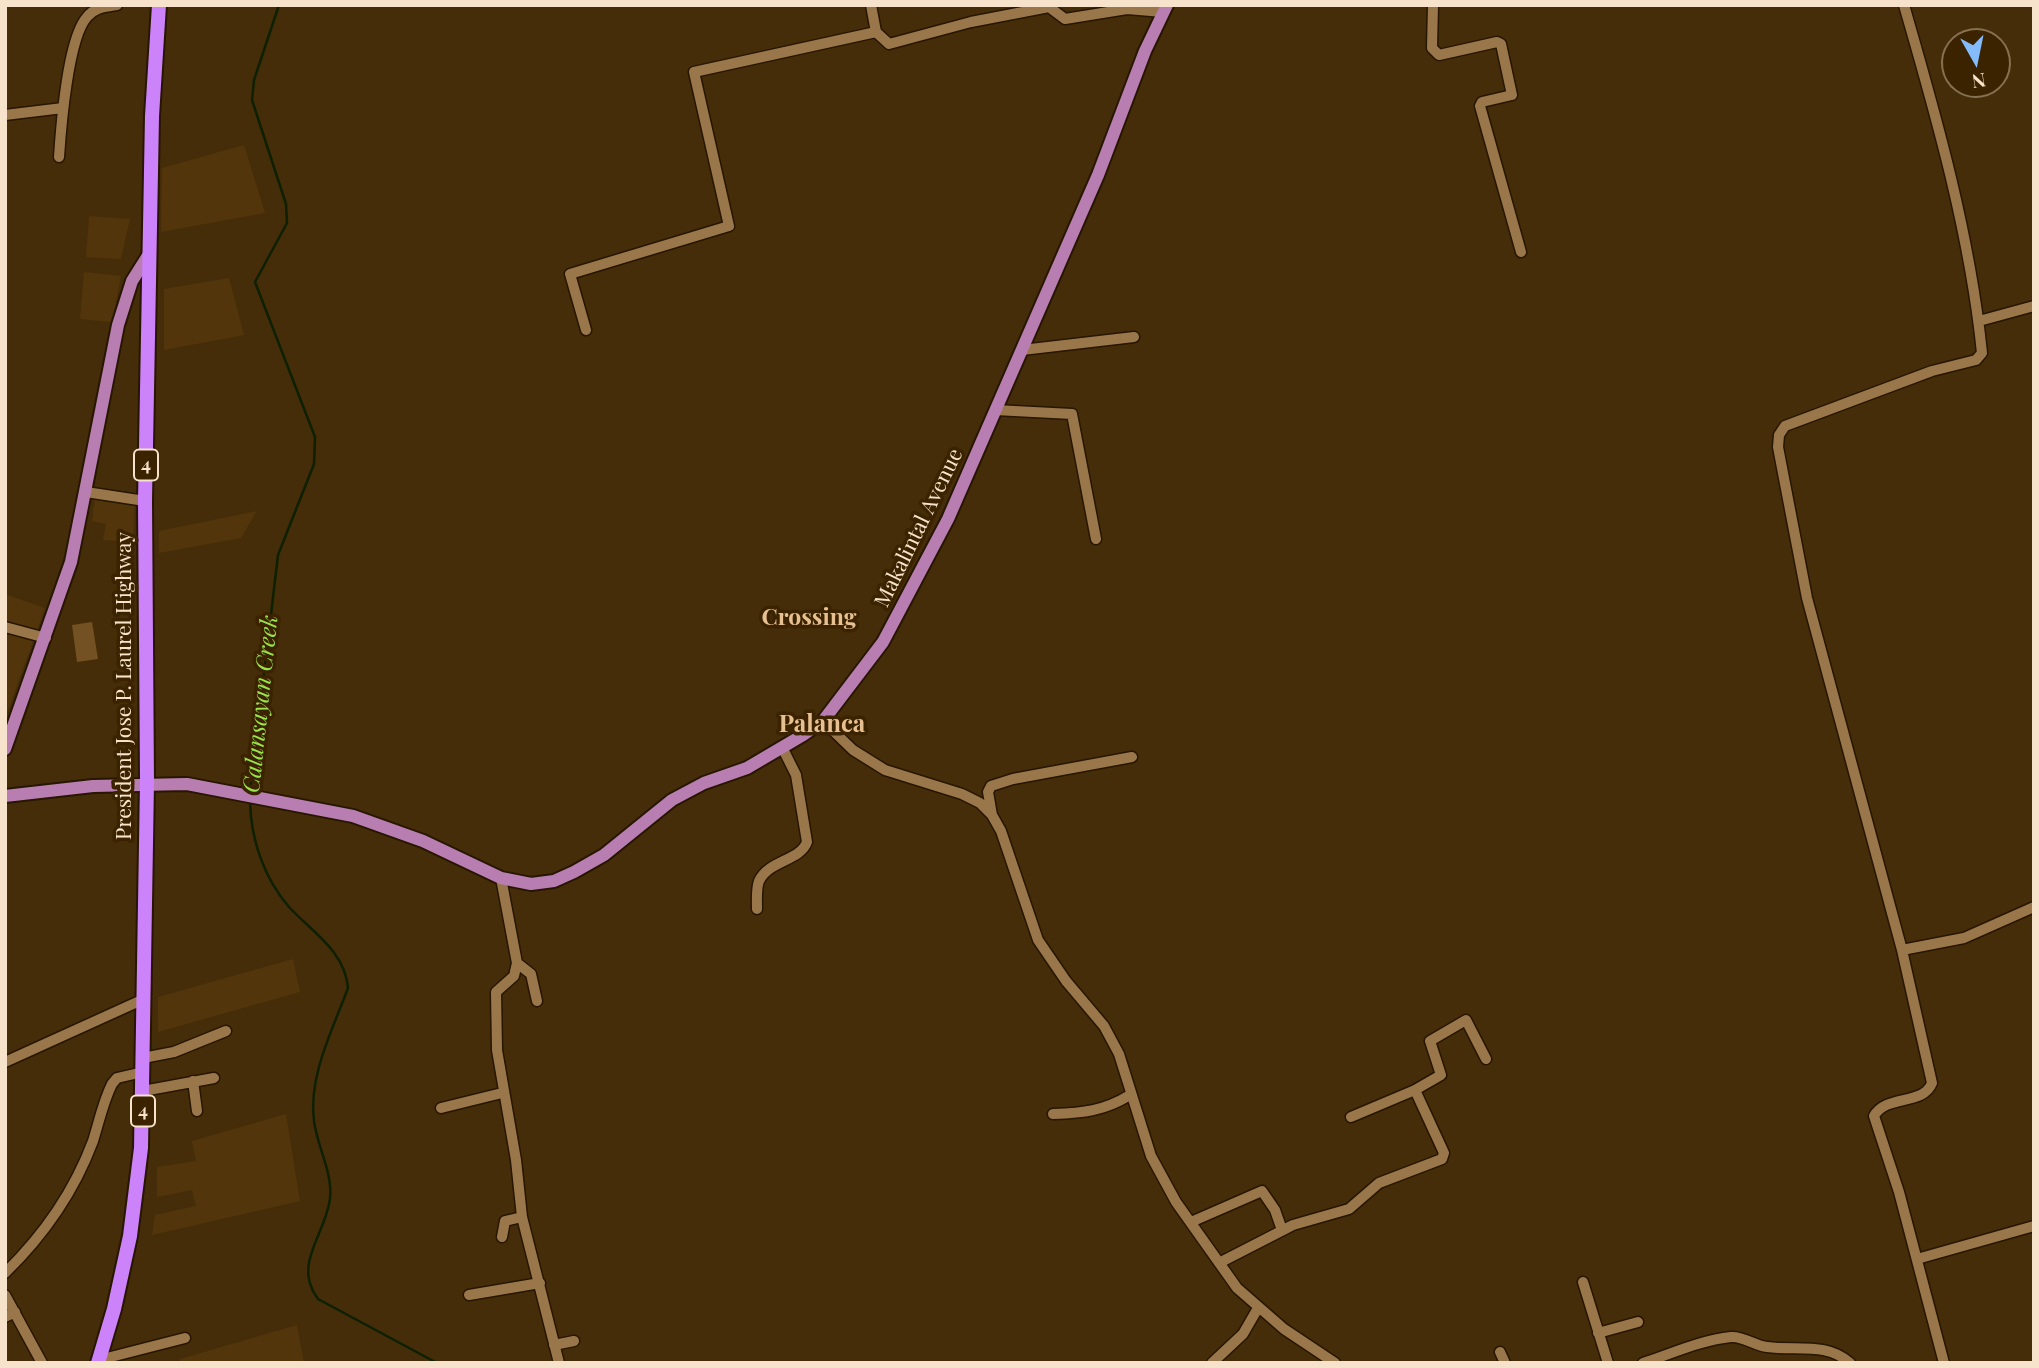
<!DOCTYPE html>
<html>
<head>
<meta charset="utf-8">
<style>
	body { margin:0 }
	#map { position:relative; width:2039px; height:1368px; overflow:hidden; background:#462d09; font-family:"Playfair Display",serif }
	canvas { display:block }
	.frame { position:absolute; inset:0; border:7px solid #f7e3cb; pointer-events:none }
	.north { position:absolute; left:1941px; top:28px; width:70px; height:70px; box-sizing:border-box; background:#3b2300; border:2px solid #867051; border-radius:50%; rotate:171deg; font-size:19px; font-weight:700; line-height:28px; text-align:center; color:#f7e3cb }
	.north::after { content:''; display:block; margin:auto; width:24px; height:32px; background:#84bcfb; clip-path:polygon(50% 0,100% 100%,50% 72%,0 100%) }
</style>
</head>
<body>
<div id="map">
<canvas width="2039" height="1368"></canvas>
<div class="frame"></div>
<div class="north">N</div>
</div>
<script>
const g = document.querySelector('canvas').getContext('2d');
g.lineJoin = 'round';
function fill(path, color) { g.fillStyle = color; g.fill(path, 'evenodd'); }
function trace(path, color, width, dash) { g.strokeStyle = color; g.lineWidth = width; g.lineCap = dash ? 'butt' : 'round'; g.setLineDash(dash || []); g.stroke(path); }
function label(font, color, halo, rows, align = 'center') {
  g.font = font + ' "Playfair Display",serif'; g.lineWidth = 7; g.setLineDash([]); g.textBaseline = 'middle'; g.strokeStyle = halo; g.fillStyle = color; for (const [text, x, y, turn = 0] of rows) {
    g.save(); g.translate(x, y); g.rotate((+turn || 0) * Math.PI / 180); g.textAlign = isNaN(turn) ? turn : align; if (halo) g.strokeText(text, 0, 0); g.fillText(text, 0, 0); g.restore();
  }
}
fill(new Path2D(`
	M244 145 265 213 161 232 162 168Z
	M89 216 130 219 121 259 86 257Z
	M84 272 121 276 112 322 80 319Z
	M229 278 244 335 164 350V289Z
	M96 492 135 494 133 542 103 540 106 524 92 521Z
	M257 511 241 538 159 553V531Z
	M5 594 45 608 5 719Z
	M293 959 300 992 158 1032V997Z
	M286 1114 300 1201 152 1235 155 1215 196 1206 192 1190 157 1197V1167L196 1161 192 1141Z
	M297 1325 304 1363H180V1359Z`), '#52350a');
fill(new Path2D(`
	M92 622 98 659 77 662 72 625Z`), '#735122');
trace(new Path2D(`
	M250 792 278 555 314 464 315 437 255 282 287 223 286 204 252 100 254 80 279 5
	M250 802C251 840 264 878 289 907 312 932 345 951 348 988 333 1029 308 1076 314 1121 317 1146 333 1173 330 1199 325 1236 292 1264 318 1299L437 1363`), '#0d2000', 2.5);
const minor = new Path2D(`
	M871 5 876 32 889 44 971 22 1049 7 1065 19 1127 9 1163 12
	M1433 5 1432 48 1439 55 1497 42 1501 44 1512 95 1482 102 1480 106 1521 252
	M1904 5C1937 119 1970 235 1982 353L1976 360 1932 371 1785 426 1779 435 1778 447 1807 598 1902 950 1932 1083C1923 1106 1886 1094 1874 1116L1899 1192 1944 1363
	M5 115 63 108
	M59 157C61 127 68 38 87 17 95 7 105 7 117 5
	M1979 321 2034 306
	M586 330 570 274 729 226 694 72 876 32
	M1022 350 1134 337
	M995 410 1072 414 1096 539
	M86 492 145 501
	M5 627 46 638
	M823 721 853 750 885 770 962 794 980 803 992 815 1001 831 1038 940 1066 981 1104 1026 1119 1054 1151 1156 1176 1202 1237 1288 1284 1329 1335 1363
	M992 815 988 792 991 786 1013 779 1132 757
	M501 878 517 963 514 976 496 992 497 1050 516 1160 522 1217 559 1363
	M757 909C757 901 756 889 759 881 769 860 800 861 807 842L796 775 783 749
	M1902 950 1964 938 2034 907
	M517 963 531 974 537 1001
	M143 1058 174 1052 226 1031
	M5 1062 144 999
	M193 1081 197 1111
	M143 1091 214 1078
	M441 1108 502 1093
	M1053 1114C1083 1113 1104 1111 1130 1095
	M1351 1117 1415 1090
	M1191 1222 1262 1191 1275 1210 1282 1230
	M502 1237 505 1221 522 1217
	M1917 1259 2034 1226
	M1219 1263 1293 1225 1349 1209 1379 1183 1442 1159 1444 1153 1415 1090 1441 1075 1430 1041 1466 1020 1486 1059
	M5 1273C44 1235 74 1192 93 1141 99 1122 103 1102 112 1084L117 1078 143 1072
	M1583 1282 1608 1363
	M5 1295 42 1363
	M469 1295 540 1283
	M5 1317 15 1312
	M1598 1333 1638 1322
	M554 1345 574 1341
	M1500 1352 1505 1363
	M99 1360 185 1338
	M1212 1363 1243 1334 1258 1308
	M1643 1363C1671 1354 1701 1340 1731 1337 1744 1336 1755 1346 1767 1347 1797 1351 1827 1342 1850 1363`);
const major = new Path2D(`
	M5 749 71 562 118 325 132 281 149 254
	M5 796 93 786 187 784 353 816 423 841 501 878 531 884 554 881 574 872 604 855 672 800 704 783 747 768 803 735 823 721 883 642 948 519 1098 175 1145 51 1167 5`);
const highway = new Path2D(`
	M98 1363 114 1309 130 1236 141 1148 147 782 145 501 152 116 159 5`);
trace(minor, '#271601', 13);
trace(major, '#271601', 16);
trace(highway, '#271601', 18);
trace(minor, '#9a774a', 10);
trace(major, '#b87eb2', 12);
trace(highway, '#cc82f8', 14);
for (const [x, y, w] of [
	[146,465,24],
	[143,1111,24]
]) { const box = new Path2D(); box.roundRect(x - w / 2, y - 15.5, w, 31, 5); g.fillStyle = '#3b2300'; g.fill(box); trace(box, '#f7e3cb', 2); }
label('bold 19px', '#f7e3cb', null, [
	["4",146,465],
	["4",143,1111]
]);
label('21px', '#f7e3cb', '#3b2300', [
	["Makalintal Avenue",919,528,-64],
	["President Jose P. Laurel Highway",124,686,-90]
]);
label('bold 23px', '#e7c091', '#3b2300', [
	["Crossing",809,618]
]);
label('italic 23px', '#99e44b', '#3b2300', [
	["Calansayan Creek",261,704,-84]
]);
label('bold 24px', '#e7c091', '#3b2300', [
	["Palanca",822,725]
]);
</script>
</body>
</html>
